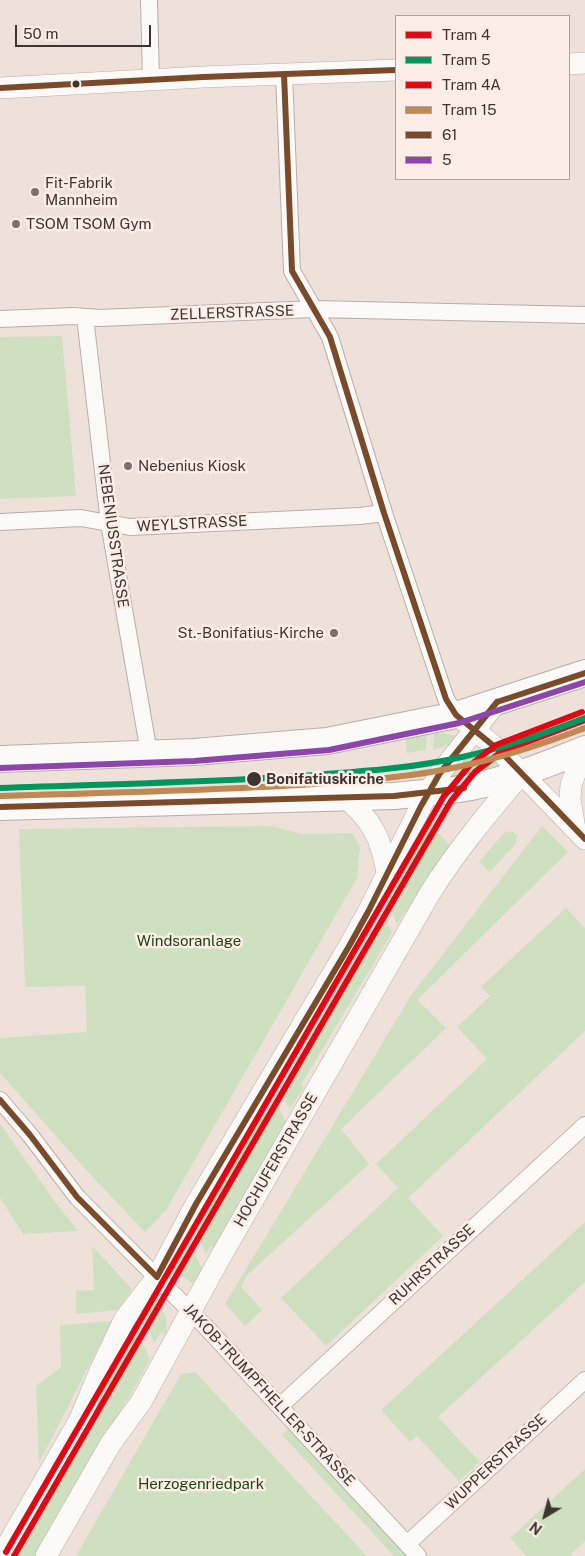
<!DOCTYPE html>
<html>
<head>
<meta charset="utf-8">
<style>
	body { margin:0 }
	#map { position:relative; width:585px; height:1556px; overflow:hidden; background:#eee1da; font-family:"Public Sans",sans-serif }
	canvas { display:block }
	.legend { position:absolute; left:395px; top:15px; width:175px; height:165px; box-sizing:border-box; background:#fceee6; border:1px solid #b0a49d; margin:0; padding:6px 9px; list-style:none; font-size:15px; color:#3e3530 }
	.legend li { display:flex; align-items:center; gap:10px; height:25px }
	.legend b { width:25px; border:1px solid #b0a49d }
	.north { position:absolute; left:520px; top:1491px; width:50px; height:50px; -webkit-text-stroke:4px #fceee6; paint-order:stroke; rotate:217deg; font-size:14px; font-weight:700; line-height:20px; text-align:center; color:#3e3530 }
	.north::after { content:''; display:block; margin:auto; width:18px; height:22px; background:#3e3530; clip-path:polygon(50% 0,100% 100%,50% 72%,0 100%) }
	.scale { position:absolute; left:15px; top:25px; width:136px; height:22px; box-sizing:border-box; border:2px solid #3e3530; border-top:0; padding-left:6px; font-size:15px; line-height:18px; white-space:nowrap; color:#3e3530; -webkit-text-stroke:4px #fceee6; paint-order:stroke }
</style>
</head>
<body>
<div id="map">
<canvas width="585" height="1556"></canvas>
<ul class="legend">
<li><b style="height:6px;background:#e30613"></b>Tram 4</li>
<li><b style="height:6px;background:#00975f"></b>Tram 5</li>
<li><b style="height:6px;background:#e30613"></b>Tram 4A</li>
<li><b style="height:6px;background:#c08854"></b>Tram 15</li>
<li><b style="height:6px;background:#7a4b2a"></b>61</li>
<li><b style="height:6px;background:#8e44ad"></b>5</li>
</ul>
<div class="north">N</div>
<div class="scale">50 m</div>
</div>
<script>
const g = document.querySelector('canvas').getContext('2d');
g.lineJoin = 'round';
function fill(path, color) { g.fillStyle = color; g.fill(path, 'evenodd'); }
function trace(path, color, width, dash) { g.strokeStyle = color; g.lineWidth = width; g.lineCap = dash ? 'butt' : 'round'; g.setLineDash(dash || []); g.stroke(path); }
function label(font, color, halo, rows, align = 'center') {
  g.font = font + ' "Public Sans",sans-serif'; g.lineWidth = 5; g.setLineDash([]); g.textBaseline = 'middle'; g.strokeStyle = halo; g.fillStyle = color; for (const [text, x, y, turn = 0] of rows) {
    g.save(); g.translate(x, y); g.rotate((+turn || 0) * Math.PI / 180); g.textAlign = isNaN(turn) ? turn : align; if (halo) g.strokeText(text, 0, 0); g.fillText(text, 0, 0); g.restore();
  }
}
fill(new Path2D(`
	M62 336 76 496 0 499V337Z
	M443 733 457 736 448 745 433 750 434 734Z
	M427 734 426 750 407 753 405 738Z
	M484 749 504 770 448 781 471 751Z
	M271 826 302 834 352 833 360 846 357 878 166 1210 145 1232 87 1171 0 1073V1038L87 1032 85 986 25 987 19 829Z
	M542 826 568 852 417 1000 446 1028 341 1129 369 1164 247 1275 241 1287 262 1310 245 1326 225 1304 412 994Z
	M432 827 450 846 425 881 410 914 405 912 397 924 384 895 417 837 423 840Z
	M512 831 517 835 516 843 490 872 479 862 504 833Z
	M566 908 585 928V1031L408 1198 443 1236 326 1346 281 1298 398 1188 376 1164 487 1059 457 1027 490 996 481 987Z
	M383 914 392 933 301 1085 304 1087 290 1109 280 1092 288 1079H289L332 1001Z
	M275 1100 285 1120 290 1123 218 1250 211 1246 206 1254 194 1228 259 1115 264 1117Z
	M0 1124 58 1206 78 1231 23 1234 0 1198Z
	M585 1222V1282L438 1417 480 1462 459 1481 417 1436 410 1442 381 1410Z
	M190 1245 204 1272 200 1279 192 1283 174 1271 173 1265 179 1254 184 1256Z
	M92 1246 132 1289 118 1310 76 1314V1291L94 1290Z
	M153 1301C165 1310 169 1319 166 1334L161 1332 154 1343 146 1321 138 1315 146 1302Z
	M112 1321 39 1463 36 1386 61 1367 60 1325Z
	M138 1333 150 1360 39 1556H10L124 1339 131 1343Z
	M195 1372 367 1556H76L181 1374Z
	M289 1429 407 1556H394L282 1435Z
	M585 1469V1541L571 1554 572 1556H527L510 1538Z`), '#cfe0c0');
const minor = new Path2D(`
	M149 0 151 80
	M284 74 292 271 330 337 384 513 446 699 456 715
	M85 317 109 523 149 753
	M0 319 74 316 100 318 314 309 585 315
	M0 522 81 518 130 527 360 516 384 513
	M0 1100 30 1135 77 1197 204 1325 418 1556
	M280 1406 585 1125
	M407 1544 585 1380`);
const tertiary = new Path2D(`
	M569 64 585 63
	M0 88 203 77 396 70
	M464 721 501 752 585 839
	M345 797C373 822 380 836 387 872
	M575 829 570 799 571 785 584 749
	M1 1556 79 1421 100 1371 124 1320 157 1277 196 1204 348 948 368 912 421 806 440 773 497 702
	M46 1556 111 1443 141 1402 221 1256 430 893C457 850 489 812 521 774`);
const primary = new Path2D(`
	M0 759 194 752 327 741 456 715 585 673
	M0 807 394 796C420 793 446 792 471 787 510 779 548 764 585 749`);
trace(minor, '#b8aea8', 18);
trace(tertiary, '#b8aea8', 22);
trace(primary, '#b8aea8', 28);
trace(minor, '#fcfaf9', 16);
trace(tertiary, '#fcfaf9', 21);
trace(primary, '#fcfaf9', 26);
trace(new Path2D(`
	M284 74 292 271 330 337 384 513 446 699 456 715 501 752 585 839
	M0 88 203 77 396 70
	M497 702 585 673
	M0 807 394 796 464 788
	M0 1100 30 1135 77 1197 157 1277
	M157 1277 196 1204 348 948 368 912 421 806 440 773 497 702`), '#7a4b2a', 6);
trace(new Path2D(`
	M0 768 194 761 329 750 459 723 585 682`), '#8e44ad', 6);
trace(new Path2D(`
	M14 1556 451 801 475 772 501 752 585 720`), '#e30613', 6);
trace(new Path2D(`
	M0 788C100 784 200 783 300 776 354 772 409 769 462 757 504 748 545 733 585 718`), '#00975f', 6);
trace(new Path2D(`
	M6 1552 444 796 469 766 496 745 582 712`), '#e30613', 6);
trace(new Path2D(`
	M1 796C100 793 200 791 300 785 354 781 409 778 462 766 504 757 545 743 585 728`), '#c08854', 6);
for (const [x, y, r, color] of [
	[76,84,4.5,"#3e3530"],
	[35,192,5,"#7c716c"],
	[16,224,5,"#7c716c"],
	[128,466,5,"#7c716c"],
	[334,633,5,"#7c716c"],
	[254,779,8,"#3e3530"]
]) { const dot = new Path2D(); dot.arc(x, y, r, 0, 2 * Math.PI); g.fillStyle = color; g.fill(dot); trace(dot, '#fceee6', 2); }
label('15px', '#3e3530', '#fceee6', [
	["Fit-Fabrik",45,183],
	["Mannheim",45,200],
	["TSOM TSOM Gym",26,224],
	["Nebenius Kiosk",138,466],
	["St.-Bonifatius-Kirche",324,633,"right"]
], 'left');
label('15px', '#3e3530', '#fceee6', [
	["ZELLERSTRASSE",232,313,-2],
	["WEYLSTRASSE",192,524,-3],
	["NEBENIUSSTRASSE",113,536,82],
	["HOCHUFERSTRASSE",276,1160,-60],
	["RUHRSTRASSE",432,1265,-43],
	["JAKOB-TRUMPFHELLER-STRASSE",269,1395,47],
	["WUPPERSTRASSE",496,1462,-43]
]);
label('bold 15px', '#3e3530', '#fceee6', [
	["Bonifatiuskirche",266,779]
], 'left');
label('15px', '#1d4510', '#fceee6', [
	["Windsoranlage",189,941],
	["Herzogenriedpark",201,1484]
]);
</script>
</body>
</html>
